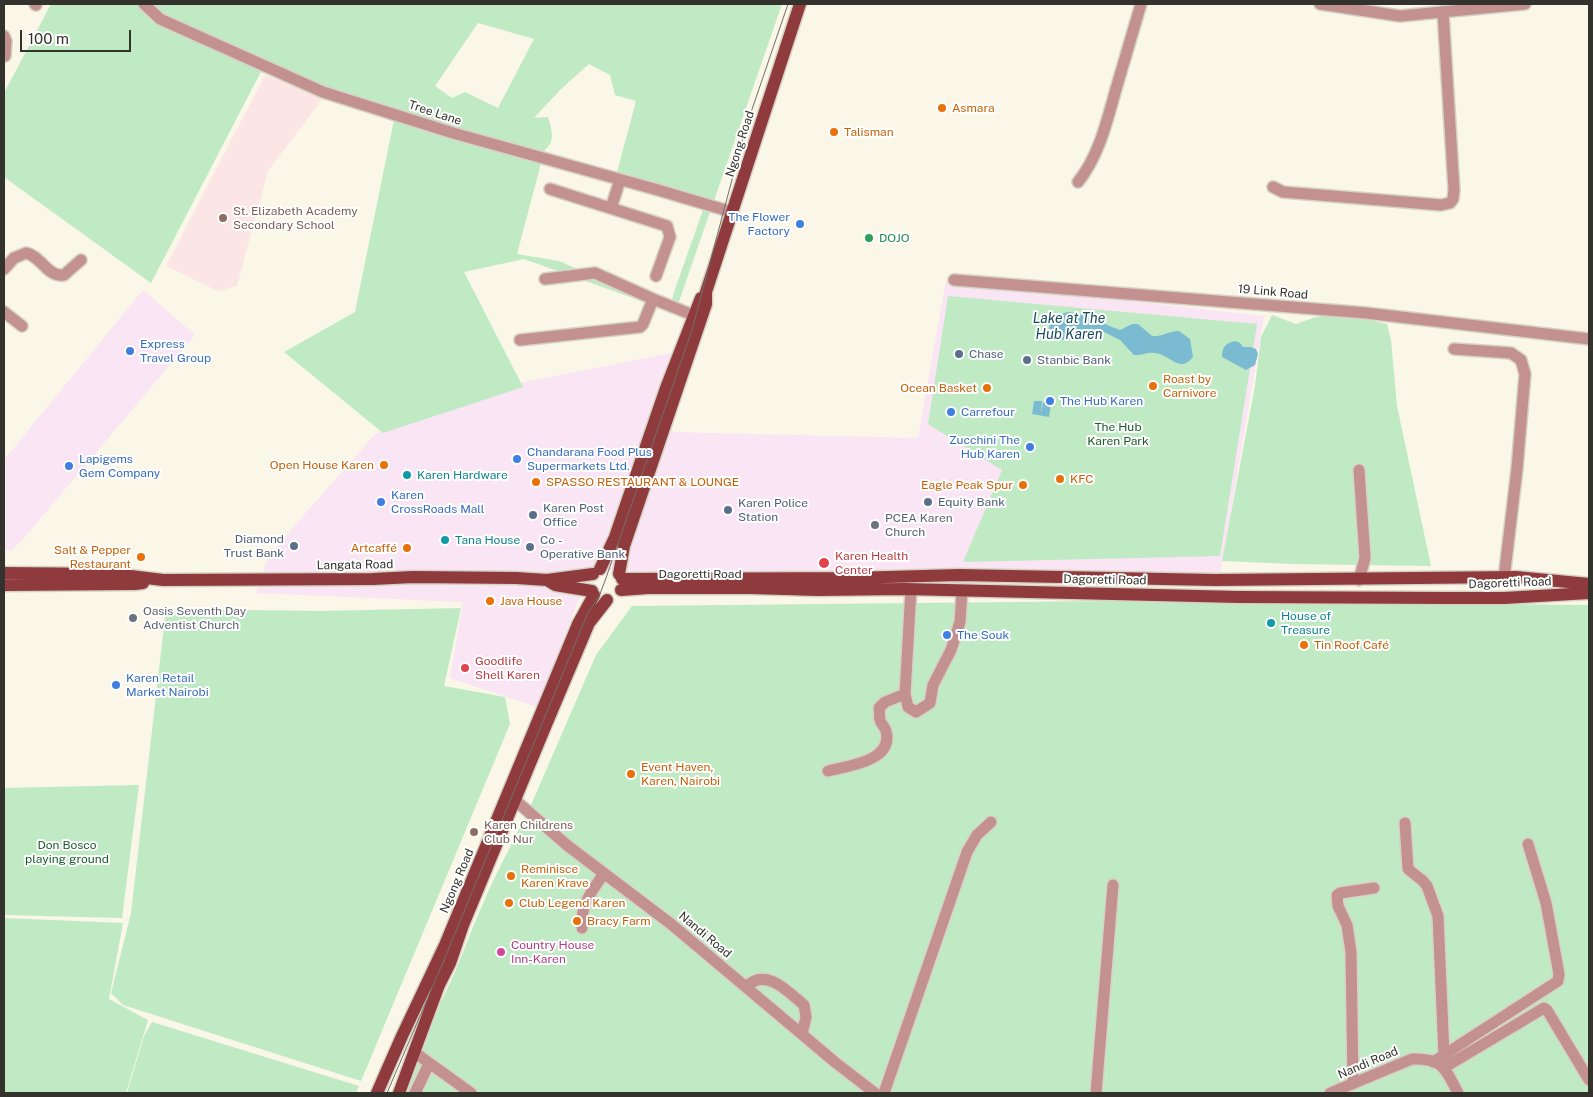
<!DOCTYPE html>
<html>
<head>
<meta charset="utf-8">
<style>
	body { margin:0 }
	#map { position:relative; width:1593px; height:1097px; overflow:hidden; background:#faf6e8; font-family:"Public Sans",sans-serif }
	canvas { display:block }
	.frame { position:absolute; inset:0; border:5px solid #33322c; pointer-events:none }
	.scale { position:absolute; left:20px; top:30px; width:111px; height:22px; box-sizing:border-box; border:2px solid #33322c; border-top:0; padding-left:6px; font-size:15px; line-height:18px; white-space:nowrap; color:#33322c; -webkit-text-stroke:4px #fff; paint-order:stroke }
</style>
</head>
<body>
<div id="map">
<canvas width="1593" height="1097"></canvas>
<div class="frame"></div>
<div class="scale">100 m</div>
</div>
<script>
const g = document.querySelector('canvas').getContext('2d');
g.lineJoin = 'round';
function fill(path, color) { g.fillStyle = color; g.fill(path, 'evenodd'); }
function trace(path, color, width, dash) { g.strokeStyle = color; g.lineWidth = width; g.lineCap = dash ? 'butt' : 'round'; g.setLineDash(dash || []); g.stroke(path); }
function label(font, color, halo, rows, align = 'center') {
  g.font = font + ' "Public Sans",sans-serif'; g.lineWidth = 4; g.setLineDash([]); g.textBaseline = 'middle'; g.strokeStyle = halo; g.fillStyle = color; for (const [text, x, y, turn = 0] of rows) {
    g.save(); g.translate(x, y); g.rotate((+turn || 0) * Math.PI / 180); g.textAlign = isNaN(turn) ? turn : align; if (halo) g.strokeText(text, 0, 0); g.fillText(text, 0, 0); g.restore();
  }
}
fill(new Path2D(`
	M946 280 1264 316 1220 575 590 571 537 707 450 678 463 602 256 593 269 555 376 433 386 428 514 384 672 353 694 355 671 432 918 438Z
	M143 290 195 335 24 538 11 551 4 550V460Z`), '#f9e5f4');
fill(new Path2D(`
	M265 75 323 98 268 171 237 286 218 291 166 266Z`), '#fce6e5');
fill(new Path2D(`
	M51 4H782L675 313 524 259 464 272 523 387 383 433 284 352 355 312 395 115 266 62 151 283 4 177V93ZM478 23 534 39 498 108 465 92 452 98 435 86ZM589 64 610 75 615 95 636 101 616 176 535 158C554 144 555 140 548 117L534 118 560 90ZM541 163 703 210 674 292 670 308 629 292 559 261 517 254Z
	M948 296 1257 324 1220 556 963 562 1002 470 928 424Z
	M1339 314 1387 324 1391 340 1397 406 1431 566 1294 564 1222 561 1255 386 1261 337 1272 315 1296 324 1316 317Z
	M1111 601 1589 605V1093H406L440 1004 456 970 473 927 491 885 531 805 596 655 632 606Z
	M461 608 444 686 505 697 510 724 361 1081 123 1005 111 993 131 913 166 609 322 611Z
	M139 785 122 918 4 915V788Z
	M4 918 123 923 109 999 148 1020 126 1093H4Z
	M152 1022 359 1086 356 1093H127L144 1036Z`), '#bfeac3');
fill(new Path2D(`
	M1067 312C1086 312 1102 324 1120 330L1132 324H1138L1152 336C1162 337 1169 331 1179 331L1190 339 1193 357C1178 375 1170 353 1154 353 1147 352 1141 356 1134 355L1120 340 1102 331C1097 333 1091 333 1086 335 1072 342 1058 344 1049 328 1051 318 1058 315 1067 312Z
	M1235 341 1240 343 1243 347H1251L1256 349 1258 354 1255 365 1246 370 1222 357C1222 347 1226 343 1235 341Z
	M1034 401H1042L1041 415 1043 402 1051 403 1049 417 1032 414Z`), '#7bbbd2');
const minor = new Path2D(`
	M35 4 36 5
	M144 4 160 19 323 92 453 133 658 190 732 212
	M1320 4 1400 16 1525 4
	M4 36 6 41 5 56
	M1078 182C1099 156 1107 121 1116 89 1124 61 1133 32 1141 4
	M1273 187 1283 192 1441 205 1450 203 1453 199 1454 190 1443 12
	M550 189 667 226 670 237 656 276
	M611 208 620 180
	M4 269 14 258 26 253C41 256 47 277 64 275L81 260
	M545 279 595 273 653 299 693 315
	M954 280 1366 313 1589 339
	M4 312 22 326
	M520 340 640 327 643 324 653 299
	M1454 349 1511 353 1521 360 1525 374 1517 469 1504 578
	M1359 470 1365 558 1359 580
	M911 589 905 694 908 707 916 712 930 703 933 685 951 650 960 622 962 591
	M828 771C848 766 894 761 886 731 885 727 881 724 880 720 879 717 880 712 879 708L885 702 905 694
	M516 801 568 846 671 924 836 1063 875 1093
	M1405 823 1408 869 1423 881 1427 886 1438 916 1444 1055
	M582 928C580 904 592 892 604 873
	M746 987C766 967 787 991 804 1005L806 1017 802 1034
	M414 1052 432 1065
	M1433 1062 1558 981 1559 974 1546 903 1528 844
	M1445 1067 1544 1008 1547 1010 1589 1080
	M1353 1084 1351 952 1347 925 1338 906 1337 895 1340 893 1374 888
	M415 1093 427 1068 432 1065 471 1093
	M884 1093 967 852 977 835 991 822
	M1096 1093 1113 885
	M1330 1093 1412 1059C1443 1058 1445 1068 1458 1093`);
const major = new Path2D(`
	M600 569 615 537 666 388 701 298
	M4 573 114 574 163 580 373 579 413 577 516 578 547 580 593 574
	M619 574 624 546 706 304V292L800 4
	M622 579 851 578 959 575 1215 580 1516 577 1589 584
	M547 580 555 585 592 591
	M4 585 135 584 143 583
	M621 590 648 588H750L818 590 905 589 1238 597 1447 598H1504L1589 593
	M377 1093 402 1036 445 945 578 624 594 595
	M399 1093 439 985 450 963 463 925 548 720 589 623 607 600`);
trace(minor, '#d6d3c6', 14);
trace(major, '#d6d3c6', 15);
trace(minor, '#c39290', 11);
trace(major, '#8f3b3d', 12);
trace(new Path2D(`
	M387 1093 444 960 587 615 600 594 606 578 692 330 746 127 788 4`), '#716f67', 1);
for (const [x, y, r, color] of [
	[942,108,5,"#e8710a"],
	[834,132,5,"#e8710a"],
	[223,218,5,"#8d6e63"],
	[800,224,5,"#3f7fe0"],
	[869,238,5,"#2e9e5b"],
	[130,351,5,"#3f7fe0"],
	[959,354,5,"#5c6f8a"],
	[1027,360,5,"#5c6f8a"],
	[1153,386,5,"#e8710a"],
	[987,388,5,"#e8710a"],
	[1050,401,5,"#3f7fe0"],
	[951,412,5,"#3f7fe0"],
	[1030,447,5,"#3f7fe0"],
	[517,459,5,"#3f7fe0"],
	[384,465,5,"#e8710a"],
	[69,466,5,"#3f7fe0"],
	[407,475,5,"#0f9aa8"],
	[1060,479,5,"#e8710a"],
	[536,482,5,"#e8710a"],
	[1023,485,5,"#e8710a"],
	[381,502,5,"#3f7fe0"],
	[928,502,5,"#5c6f8a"],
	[728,510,5,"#5c6f8a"],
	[533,515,5,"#5c6f8a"],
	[875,525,5,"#6b7280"],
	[445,540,5,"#0f9aa8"],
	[294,546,5,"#5c6f8a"],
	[530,547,5,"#5c6f8a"],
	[407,548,5,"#e8710a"],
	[141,557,5,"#e8710a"],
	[824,563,6,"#e0444e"],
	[490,601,5,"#e8710a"],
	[133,618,5,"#6b7280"],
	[1271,623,5,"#0f9aa8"],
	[947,635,5,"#3f7fe0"],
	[1304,645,5,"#e8710a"],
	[465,668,5,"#e0444e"],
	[116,685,5,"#3f7fe0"],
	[631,774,5,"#e8710a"],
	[474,832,5,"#8d6e63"],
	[511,876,5,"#e8710a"],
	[509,903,5,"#e8710a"],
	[577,921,5,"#e8710a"],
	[501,952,5,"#d1479c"]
]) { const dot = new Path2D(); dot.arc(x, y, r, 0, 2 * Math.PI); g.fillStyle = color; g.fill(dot); trace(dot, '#fff', 2); }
label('12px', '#c56008', '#fff', [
	["Asmara",952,108],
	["Talisman",844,132],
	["Roast by",1163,379],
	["Carnivore",1163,393],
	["Ocean Basket",977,388,"right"],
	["Open House Karen",374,465,"right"],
	["KFC",1070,479],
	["SPASSO RESTAURANT & LOUNGE",546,482],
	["Eagle Peak Spur",1013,485,"right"],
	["Artcaffé",397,548,"right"],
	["Salt & Pepper",131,550,"right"],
	["Restaurant",131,564,"right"],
	["Java House",500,601],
	["Tin Roof Café",1314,645],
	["Event Haven,",641,767],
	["Karen, Nairobi",641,781],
	["Reminisce",521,869],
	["Karen Krave",521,883],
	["Club Legend Karen",519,903],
	["Bracy Farm",587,921]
], 'left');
label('12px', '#33322c', '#fff', [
	["Tree Lane",435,113,18],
	["Ngong Road",740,144,-72],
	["19 Link Road",1273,292,5],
	["Langata Road",355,565,-1],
	["Dagoretti Road",700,574],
	["Dagoretti Road",1105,580,1],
	["Dagoretti Road",1510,583,-2],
	["Ngong Road",457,881,-67],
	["Nandi Road",705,935,40],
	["Nandi Road",1368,1063,-23]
]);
label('12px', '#785e54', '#fff', [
	["St. Elizabeth Academy",233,211],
	["Secondary School",233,225],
	["Karen Childrens",484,825],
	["Club Nur",484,839]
], 'left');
label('12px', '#366cbe', '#fff', [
	["The Flower",790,217,"right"],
	["Factory",790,231,"right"],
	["Express",140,344],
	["Travel Group",140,358],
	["The Hub Karen",1060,401],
	["Carrefour",961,412],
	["Zucchini The",1020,440,"right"],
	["Hub Karen",1020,454,"right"],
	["Chandarana Food Plus",527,452],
	["Supermarkets Ltd.",527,466],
	["Lapigems",79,459],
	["Gem Company",79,473],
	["Karen",391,495],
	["CrossRoads Mall",391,509],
	["The Souk",957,635],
	["Karen Retail",126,678],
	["Market Nairobi",126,692]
], 'left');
label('12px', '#27864d', '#fff', [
	["DOJO",879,238]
], 'left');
label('12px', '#4e5e75', '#fff', [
	["Chase",969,354],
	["Stanbic Bank",1037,360],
	["Equity Bank",938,502],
	["Karen Police",738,503],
	["Station",738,517],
	["Karen Post",543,508],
	["Office",543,522],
	["Diamond",284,539,"right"],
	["Trust Bank",284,553,"right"],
	["Co -",540,540],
	["Operative Bank",540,554]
], 'left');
label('12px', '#1b5b29', '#fff', [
	["The Hub",1118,427],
	["Karen Park",1118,441],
	["Don Bosco",67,845],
	["playing ground",67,859]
]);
label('12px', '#0d838f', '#fff', [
	["Karen Hardware",417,475],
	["Tana House",455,540],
	["House of",1281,616],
	["Treasure",1281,630]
], 'left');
label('12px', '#5b616d', '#fff', [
	["PCEA Karen",885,518],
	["Church",885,532],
	["Oasis Seventh Day",143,611],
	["Adventist Church",143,625]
], 'left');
label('12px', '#be3a42', '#fff', [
	["Karen Health",835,556],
	["Center",835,570],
	["Goodlife",475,661],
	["Shell Karen",475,675]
], 'left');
label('12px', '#b23c85', '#fff', [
	["Country House",511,945],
	["Inn-Karen",511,959]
], 'left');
label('italic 14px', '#154b5c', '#fff', [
	["Lake at The",1069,319],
	["Hub Karen",1069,335]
]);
</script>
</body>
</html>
